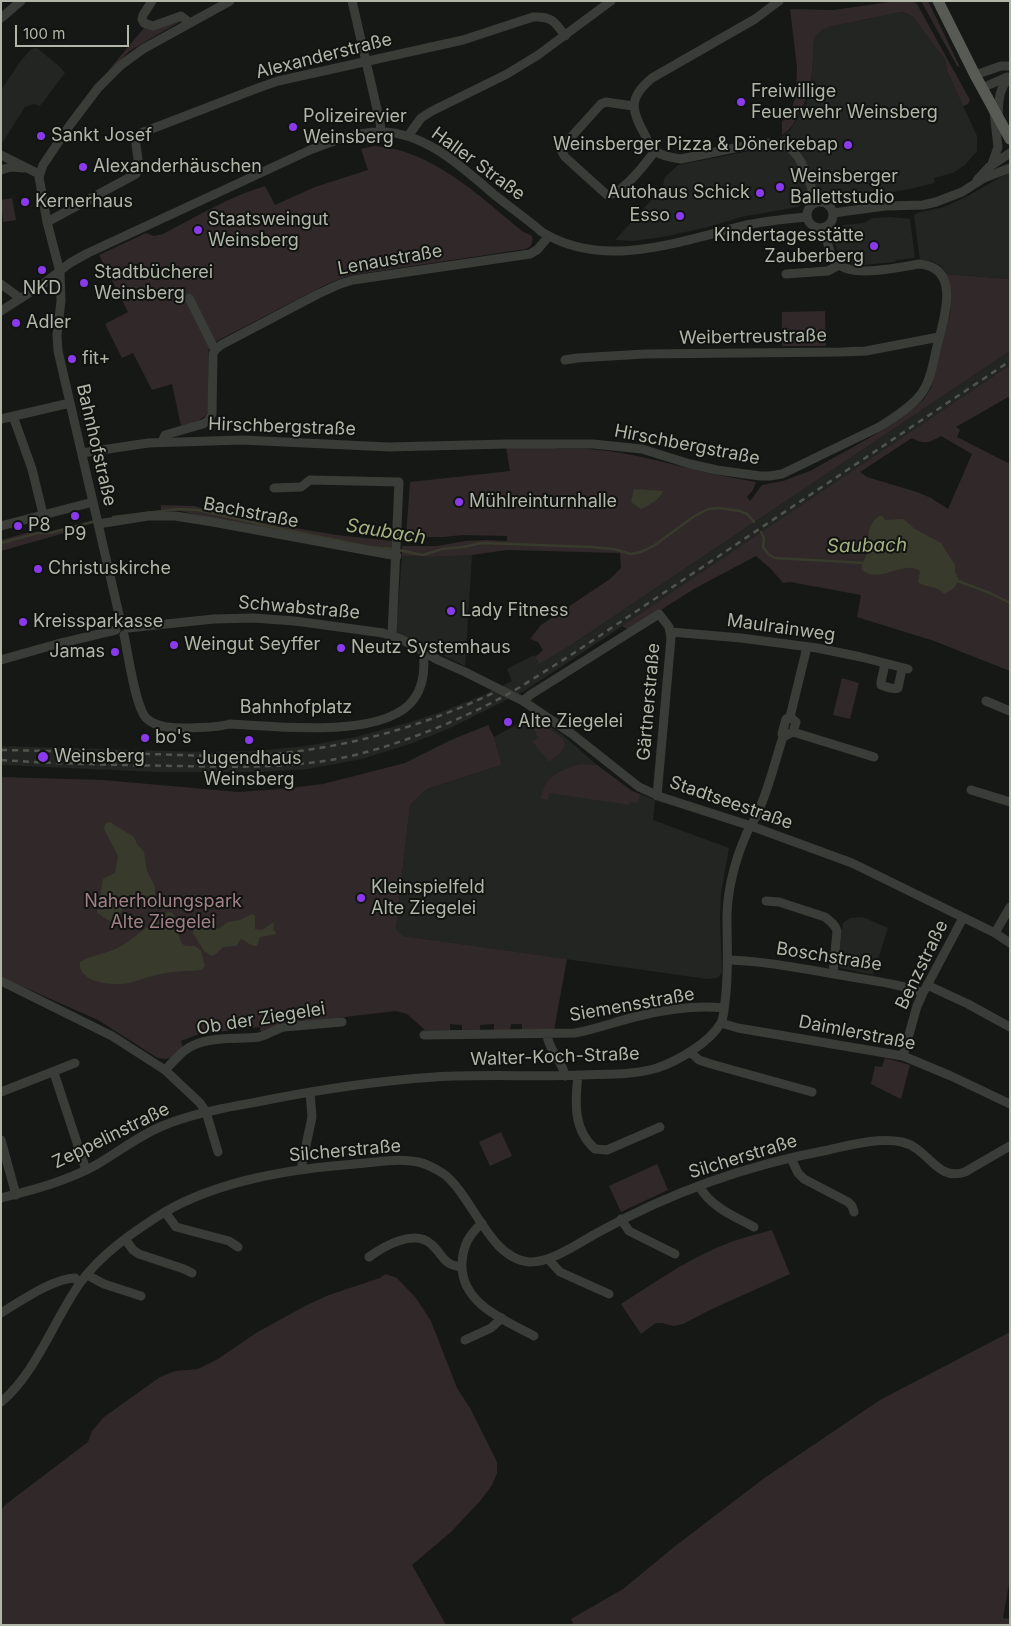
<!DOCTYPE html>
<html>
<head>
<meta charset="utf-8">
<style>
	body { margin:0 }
	#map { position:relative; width:1011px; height:1626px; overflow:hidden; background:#161816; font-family:Inter,sans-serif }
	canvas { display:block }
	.frame { position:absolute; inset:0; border:2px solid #b0b7a8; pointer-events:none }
	.scale { position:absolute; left:15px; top:25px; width:114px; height:22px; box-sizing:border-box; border:2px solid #b0b7a8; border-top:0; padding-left:6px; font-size:15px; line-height:18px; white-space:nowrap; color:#b0b7a8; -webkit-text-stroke:4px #111311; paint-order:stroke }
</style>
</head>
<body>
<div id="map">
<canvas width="1011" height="1626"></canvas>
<div class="frame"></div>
<div class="scale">100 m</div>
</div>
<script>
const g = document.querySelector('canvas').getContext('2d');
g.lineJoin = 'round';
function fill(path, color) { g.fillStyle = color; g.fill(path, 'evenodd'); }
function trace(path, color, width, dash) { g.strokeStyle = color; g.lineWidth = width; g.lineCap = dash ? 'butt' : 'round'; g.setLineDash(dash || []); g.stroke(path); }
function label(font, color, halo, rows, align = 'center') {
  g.font = font + ' Inter,sans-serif'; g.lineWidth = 4; g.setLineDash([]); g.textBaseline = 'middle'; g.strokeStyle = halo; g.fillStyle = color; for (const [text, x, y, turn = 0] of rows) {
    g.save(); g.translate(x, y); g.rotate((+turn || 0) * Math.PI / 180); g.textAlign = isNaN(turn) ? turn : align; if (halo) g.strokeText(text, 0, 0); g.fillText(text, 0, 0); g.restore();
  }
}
fill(new Path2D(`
	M902 12 908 14 913 17 945 60 947 71 977 136V151L965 165 953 173 934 178 935 183 910 189 838 201 822 193H815L806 196 804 202 798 207 741 217 708 227 663 237 633 241 615 240 662 188 665 177 678 165 770 147 790 130 806 104 811 88 814 39 817 32 823 29 833 26Z
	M37 48 60 67 65 73 40 106 34 104 25 107 3 142 1 141V90L20 62 31 49Z
	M1010 173V279L946 274 941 266 932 261 920 260 914 216 917 213 944 207 966 197 1001 177Z
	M890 217 910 219 915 258 896 260 895 262 853 266 847 264 841 258 833 240 836 239 839 228 844 225 864 223 872 218Z
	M1010 351V365L745 545 526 690 448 729 413 743 362 759 308 769 258 772H157L1 765V746L206 752 256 751 306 746 355 737 407 723 441 712 481 696 512 681 507 669 534 655 538 663 571 645Z
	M463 555H472L465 666 396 633 402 556 430 557Z
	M534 715 564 736 597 765 632 791 655 800 653 820 729 848 721 893 720 918 722 973 717 978 707 979 402 936 396 929 410 805 427 789 502 765 494 737Z
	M863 917 888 928 873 975 841 968 838 963 843 923 850 918Z`), '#222522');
fill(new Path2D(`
	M897 1H912L917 4 970 100 968 104 963 106 947 71 945 60 913 17 908 14 902 12 833 26C824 29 818 30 814 40 812 70 814 90 797 117 793 125 790 130 782 135V122L791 110 796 96 797 67 790 9 833 10Z
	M921 1H928L960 67 957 66Z
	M183 20 131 50 107 72 144 28Z
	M374 146C433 150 479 196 522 231L532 236C533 243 532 246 526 249L352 275 339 279 325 285 215 342 209 348 208 355 209 409C204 422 193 423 181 426L172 384 152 390 133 353 122 358 105 324 128 312 99 255 146 233 154 236 163 234C197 216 229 197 265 186L275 205 315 187 368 170 361 149Z
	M12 198 16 220 3 222 1 200Z
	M946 274 1010 279V351L571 645 539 664 535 657 543 650 538 642 530 639 541 625 610 579 621 568 620 553 507 550 472 555 430 557 402 556V546H437L465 541 487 540 507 541V536L462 535 444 537H406L410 482 510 471 506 447H557V449C607 446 649 459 696 470 716 475 736 478 756 482L753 490 747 497 750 501 762 485 783 481 810 471 871 437 894 423 911 410 924 399 931 388 950 314 951 293Z
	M825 311 826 346H782V312Z
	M1010 365V396L956 427 960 430 957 437 1010 464V671L934 641 857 617 861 595 790 582 783 583 771 569 756 556 694 589 634 627 627 629 622 626ZM941 436 972 454 948 509 931 498 917 492 867 477 860 472 912 438C925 445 928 443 941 436Z
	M161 505 194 506 235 518 337 535 392 541 391 552 202 517 181 511H161Z
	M71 526 72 531 1 551V540L26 533 48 532Z
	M842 678 859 683 850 719 833 715Z
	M542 723 563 739 565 745 562 751 549 762 532 741 538 738 534 729Z
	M488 725 494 737 502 765 427 789 410 805 396 929 403 936 567 959 554 1030H522V1024H511L510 1030H494V1024L480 1025V1030L462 1031V1025L450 1024V1031L425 1030 407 1014 396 1011 277 1025 261 1033 260 1027 199 1034 181 1041 183 1048C175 1057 169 1062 156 1057L98 1020 1 977V777L103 780 239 792 281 789 323 784 405 763 451 740Z
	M580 764 597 765 632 791 640 794 638 803 630 802 629 805 549 793 548 800 541 799C544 775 560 771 580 764Z
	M885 1058 910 1065 901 1099 871 1084 875 1066 882 1067Z
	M501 1132 512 1156 490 1166 479 1142Z
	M657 1164 668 1190 621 1212 609 1186Z
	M772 1230 790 1274 712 1309 683 1324 674 1326 662 1323H656L641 1334 621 1304C652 1284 682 1263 716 1248 734 1240 753 1235 772 1230Z
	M386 1274 397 1278 416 1298 431 1321 457 1388 470 1408 497 1462V1473L492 1485 481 1500 451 1532 412 1565 446 1625H1V1510L5 1505 88 1442 92 1431 104 1417 160 1377 175 1371 198 1369 218 1359 256 1333 305 1306 329 1295 380 1278Z
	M1010 1332V1578L1003 1618 1010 1619V1625H570L573 1623 571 1619 623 1589 674 1547 763 1479 880 1400Z`), '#312829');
fill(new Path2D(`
	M634 489 663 491C660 500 649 505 641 509L631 502Z
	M879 516H882L885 520 903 519 915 529 941 543 955 565V572L959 580 954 588 944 594C936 584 927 589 918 582L920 571C903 559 878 586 861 569 862 563 865 559 867 553 871 538 864 528 879 516Z
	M110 822 134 837 137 844 144 852 147 871 155 887V899L142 902 139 897 126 905 113 923 97 913 103 879 115 873 118 856 104 829 105 824Z
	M169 912 173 913C178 923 177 934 182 944L186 946H195L201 951 205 966 201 970C188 971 174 971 161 974 147 976 133 984 119 984 106 985 77 980 80 962 93 954 108 954 121 946 135 938 149 925 162 915Z
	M252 914 255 916V929L262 930 274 922 273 930 276 932V934L260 937 257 946C249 946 247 941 241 939L236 946 223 947 216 954 211 956 204 951 193 933 195 926 203 920 218 929 228 922 240 920Z`), '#383b2c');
trace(new Path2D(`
	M113 517 179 509 198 510 277 528 370 547 393 549
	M761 532 764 538 763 547 768 554 775 558 865 563
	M1 543 38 533H50L96 521
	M398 550 423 555 442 549 463 547 482 543 592 547 613 549 631 554 641 552 655 545 693 517 708 509 719 508 740 511 747 514 754 522
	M958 581 990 593 1010 603`), '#383b2c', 2.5);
trace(new Path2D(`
	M152 1 143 15 142 19 144 23 153 26 181 16 190 23
	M352 1 380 122 381 132
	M779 1 755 19 652 78C628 98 631 110 645 135 647 140 651 148 655 151 662 156 673 158 681 159L759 143C768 143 778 142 786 146 803 154 811 186 816 203
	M1 18 21 1
	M975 75 1001 66H1010
	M982 88 1007 77
	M633 106 606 102 601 104 563 146 562 152 565 157 607 195C623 194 645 164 655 151
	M998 117C999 101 998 89 1010 77
	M408 136 421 118 432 111 507 74 538 55 611 1
	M1 155 39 174
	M992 164 998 147 994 112
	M1 170 11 167 23 168
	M977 180 989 167 1010 153
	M807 215a13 13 0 1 1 26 0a13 13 0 1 1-26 0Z
	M833 213 885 206 923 205 936 202 962 192 984 178 1010 168
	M47 222 136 174 139 166 135 138 141 133 258 88 278 81 463 40 533 17C551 16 555 21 565 36
	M786 274 828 271 839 265
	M1 284 20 298
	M1 311 43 284 70 263 88 253 310 150C333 141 356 132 381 132 426 132 464 169 496 196 511 208 527 219 542 232 603 270 679 242 742 226 763 221 785 219 807 217
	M215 350 221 345 318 294 340 284 353 280 530 254 537 250 549 236
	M565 360 577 358 645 354 841 352 866 351 939 337
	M13 416 32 469 43 514
	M1 419 70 403
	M162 442 165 435 203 424 208 421 212 414 213 354 215 350 189 298
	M82 453 148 443 242 440 389 447 507 444H593L642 449 690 464 717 470 760 476H770L782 474 879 427C894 418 911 407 921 394 931 381 933 362 937 347 943 321 963 267 919 264 900 267 853 278 838 264 829 256 827 239 824 228
	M274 488 301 487 310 480 399 482 392 635
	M98 524 148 516H175L213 522 397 556
	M1 526 93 502
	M121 623 58 351 57 335 61 301 60 272 47 222 39 177 43 165 70 125 98 88 121 65 143 49 230 1
	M128 628 214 619 253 618 295 621 383 633 401 639 438 660 465 672 523 701 572 734 639 787 661 797 751 826 852 863 995 933 1010 943
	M671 632 741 638 817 648 861 657 908 669
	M124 635C128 653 135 706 146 718 156 728 174 728 187 728 202 727 215 728 230 724 274 726 385 740 414 699 424 685 425 666 423 651
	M1 660 57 644 116 630
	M885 664 881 682V685C886 687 893 690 898 688L902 669
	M523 701 530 695 659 614 669 627 671 638 657 796
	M986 701 1010 711
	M790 717 807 647
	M790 717 796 722 793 732 783 737 782 734 786 719Z
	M793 732 874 757
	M971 790 1010 802
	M766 901 779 902 825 917C830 921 835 924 837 931L833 974
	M995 933 1010 907
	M728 960C766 961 803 969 840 975 868 980 896 983 923 993
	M1 981 112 1036 165 1070 200 1103 206 1112 218 1152
	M927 985 968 1004 1010 1027
	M721 1023 738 1028 903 1056 951 1076 1010 1104
	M547 1034C548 1050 563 1061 565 1076
	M424 1035 575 1033C597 1029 617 1021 639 1016 664 1010 698 1005 724 1008
	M690 1052 699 1060 711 1064 812 1092
	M903 1056 917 1006 923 993 963 918
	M165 1070C171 1064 177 1057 184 1051 204 1035 235 1040 259 1037 268 1035 275 1029 284 1027L342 1022
	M54 1073 86 1170
	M578 1075C575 1102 573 1130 595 1149L607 1150 660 1127
	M1 1092 75 1063
	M1 1140 16 1195
	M791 1158 798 1173 804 1179 848 1202 852 1206 854 1212
	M301 1169 312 1117 310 1092
	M699 1186C711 1207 733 1216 754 1227
	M1 1198C33 1190 67 1181 96 1165 117 1153 137 1137 160 1127 190 1114 224 1108 257 1102 316 1090 375 1081 435 1077 484 1074 534 1077 583 1075 607 1074 634 1075 657 1068 678 1061 709 1043 721 1023 724 1017 724 1008 725 1002 729 973 727 946 727 917 727 891 735 860 746 835 749 827 755 820 758 812 769 788 775 761 783 737
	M165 1212 176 1227 229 1241 238 1247
	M621 1219 629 1231 675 1254
	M482 1223C469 1235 463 1245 462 1263 460 1303 504 1320 534 1336
	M125 1239 133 1250 139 1254 184 1269 192 1273
	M369 1257C384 1246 414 1229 431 1244 443 1254 442 1265 462 1267
	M548 1259 560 1272 609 1294
	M87 1275 104 1284 141 1296
	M1 1313C19 1302 54 1278 75 1278L80 1283
	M465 1340 491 1328 502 1318
	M1 1402C36 1373 54 1320 80 1283 101 1254 133 1232 163 1213 219 1180 291 1169 355 1164 376 1162 398 1158 418 1162 428 1164 436 1169 444 1174 474 1198 489 1258 529 1262 551 1263 579 1243 597 1233 669 1193 747 1165 828 1150 851 1145 878 1137 902 1142 929 1148 936 1182 965 1172L1010 1146`), '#393c37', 9);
trace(new Path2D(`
	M938 1 975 75 1010 139`), '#575b53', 11);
trace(new Path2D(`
	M1 750C51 751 100 752 149 754 185 755 220 757 256 755 335 751 421 728 493 693
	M1 760C60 764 120 765 179 766 239 767 301 769 359 754 407 742 467 717 510 693 532 680 553 666 574 653L1010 361`), '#51554e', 2.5, [6, 5]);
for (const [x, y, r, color] of [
	[741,102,5,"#8b3aeb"],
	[293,127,5,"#8b3aeb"],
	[41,136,5,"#8b3aeb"],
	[848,145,5,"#8b3aeb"],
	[83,167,5,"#8b3aeb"],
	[780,187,5,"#8b3aeb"],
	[760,193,5,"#8b3aeb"],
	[25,202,5,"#8b3aeb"],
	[680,216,5,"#8b3aeb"],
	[198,230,5,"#8b3aeb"],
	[874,246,5,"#8b3aeb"],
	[42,270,5,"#8b3aeb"],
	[84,283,5,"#8b3aeb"],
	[16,323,5,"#8b3aeb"],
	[72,359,5,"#8b3aeb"],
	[459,502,5,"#8b3aeb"],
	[75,516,5,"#8b3aeb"],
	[18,526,5,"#8b3aeb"],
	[38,569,5,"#8b3aeb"],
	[451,611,5,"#8b3aeb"],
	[23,622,5,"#8b3aeb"],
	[174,645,5,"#8b3aeb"],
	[341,648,5,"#8b3aeb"],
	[115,652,5,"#8b3aeb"],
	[508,722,5,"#8b3aeb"],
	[145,738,5,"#8b3aeb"],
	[249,740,5,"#8b3aeb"],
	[43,757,6,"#8b3aeb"],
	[361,898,5,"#8b3aeb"]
]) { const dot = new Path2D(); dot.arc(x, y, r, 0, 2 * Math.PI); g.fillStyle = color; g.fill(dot); trace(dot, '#111311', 2); }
label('18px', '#b0b7a8', '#111311', [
	["Alexanderstraße",324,56,-14],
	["Haller Straße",478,164,36],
	["Lenaustraße",390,260,-10],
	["Weibertreustraße",753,337,-1],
	["Hirschbergstraße",282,427,2],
	["Bahnhofstraße",96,445,77],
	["Hirschbergstraße",687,445,11],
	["Bachstraße",251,513,11],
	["Schwabstraße",299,608,5],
	["Maulrainweg",781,628,8],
	["Gärtnerstraße",649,702,-85],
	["Bahnhofplatz",296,708],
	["Stadtseestraße",731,803,19],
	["Boschstraße",829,957,9],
	["Benzstraße",922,965,-64],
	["Siemensstraße",632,1005,-10],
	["Ob der Ziegelei",261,1019,-9],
	["Daimlerstraße",857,1033,11],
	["Walter-Koch-Straße",555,1057,-2],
	["Zeppelinstraße",111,1136,-26],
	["Silcherstraße",345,1151,-5],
	["Silcherstraße",743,1157,-17]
]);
label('18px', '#b0b7a8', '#111311', [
	["Freiwillige",751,92],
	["Feuerwehr Weinsberg",751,113],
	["Polizeirevier",303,117],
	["Weinsberg",303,138],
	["Sankt Josef",51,136],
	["Weinsberger Pizza & Dönerkebap",838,145,"right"],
	["Alexanderhäuschen",93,167],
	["Weinsberger",790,177],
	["Ballettstudio",790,198],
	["Autohaus Schick",750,193,"right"],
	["Kernerhaus",35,202],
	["Esso",670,216,"right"],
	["Staatsweingut",208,220],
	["Weinsberg",208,241],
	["Kindertagesstätte",864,236,"right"],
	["Zauberberg",864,257,"right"],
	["Stadtbücherei",94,273],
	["Weinsberg",94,294],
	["NKD",42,289,"center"],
	["Adler",26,323],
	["fit+",82,359],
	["Mühlreinturnhalle",469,502],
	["P8",28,526],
	["P9",75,535,"center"],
	["Christuskirche",48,569],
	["Lady Fitness",461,611],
	["Kreissparkasse",33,622],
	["Weingut Seyffer",184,645],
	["Neutz Systemhaus",351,648],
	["Jamas",105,652,"right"],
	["Alte Ziegelei",518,722],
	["bo's",155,738],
	["Weinsberg",54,757],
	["Jugendhaus",249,759,"center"],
	["Weinsberg",249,780,"center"],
	["Kleinspielfeld",371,888],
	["Alte Ziegelei",371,909]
], 'left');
label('18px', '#a18085', '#111311', [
	["Naherholungspark",163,902],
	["Alte Ziegelei",163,923]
]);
label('italic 19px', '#a4b180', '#111311', [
	["Saubach",386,532,9],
	["Saubach",867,546,-1]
]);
</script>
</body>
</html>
